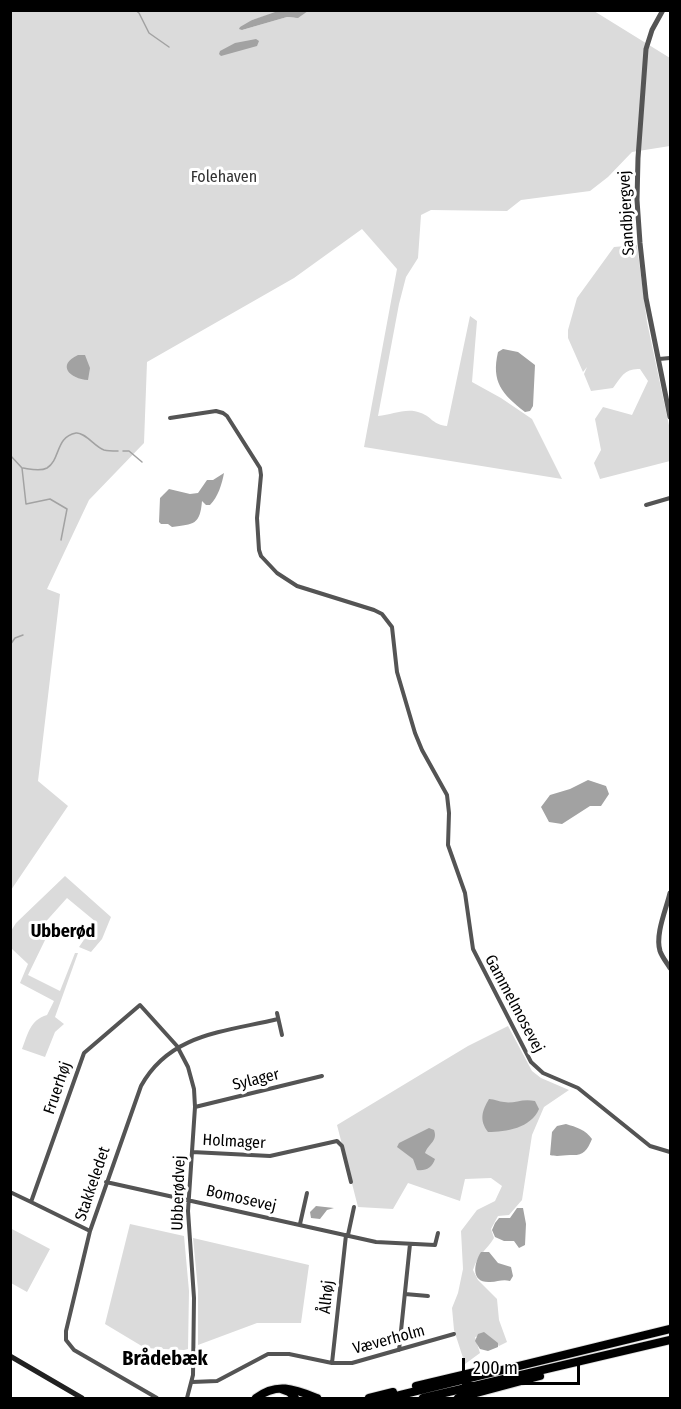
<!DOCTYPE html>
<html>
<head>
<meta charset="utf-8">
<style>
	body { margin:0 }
	#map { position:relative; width:681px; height:1409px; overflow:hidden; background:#fff; font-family:"Fira Sans Condensed",sans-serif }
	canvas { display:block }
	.frame { position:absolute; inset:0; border:12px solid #000; pointer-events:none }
	.scale { position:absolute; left:462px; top:1358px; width:118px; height:27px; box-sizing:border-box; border:3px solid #000; border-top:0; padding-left:8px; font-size:18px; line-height:21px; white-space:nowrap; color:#000; -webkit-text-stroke:4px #fff; paint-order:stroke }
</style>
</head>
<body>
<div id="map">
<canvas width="681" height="1409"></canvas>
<div class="frame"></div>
<div class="scale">200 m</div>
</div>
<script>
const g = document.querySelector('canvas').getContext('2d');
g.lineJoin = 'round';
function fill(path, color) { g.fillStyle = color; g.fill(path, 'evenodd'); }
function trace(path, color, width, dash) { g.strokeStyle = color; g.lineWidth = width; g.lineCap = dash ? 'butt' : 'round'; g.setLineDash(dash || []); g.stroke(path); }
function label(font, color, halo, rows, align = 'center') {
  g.font = font + ' "Fira Sans Condensed",sans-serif'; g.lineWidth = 6; g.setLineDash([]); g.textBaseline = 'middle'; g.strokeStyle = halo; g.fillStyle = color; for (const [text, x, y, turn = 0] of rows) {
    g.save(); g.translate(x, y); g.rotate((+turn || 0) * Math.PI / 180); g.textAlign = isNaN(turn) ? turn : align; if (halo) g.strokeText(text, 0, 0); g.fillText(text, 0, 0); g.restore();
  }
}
fill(new Path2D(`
	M11 11H281L252 20 242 30 287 17 294 18 308 11H594L670 58V146L632 152 608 177 590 191 521 200 507 211 431 210 421 215 418 258 406 277 399 304 378 416C393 415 406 407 421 413 432 417 433 425 447 426L470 316 477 321 472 382 501 398 532 419 562 479 364 447 397 269 362 229 294 278 147 362 144 443 89 500 47 589 60 594 38 781 68 806 11 890Z
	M637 245 647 322 670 430V461L600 479 594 463 601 450 595 419 603 407 632 415 648 381 640 369C625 368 621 377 613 388L591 391 584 374 587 367 583 372 568 338V330L577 298 614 247Z
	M65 876 111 917 102 939 91 952 79 947 96 922 67 898 41 927 46 938 28 975 60 991 75 953H78L55 1017 64 1024 55 1032 45 1057 22 1049C28 1034 30 1020 47 1015L54 1001 20 983 28 964 11 948V931L16 923Z
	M508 1026 532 1071 541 1078 569 1090 544 1107 532 1135 522 1200 509 1215 498 1216 491 1229 494 1238C486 1251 478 1254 473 1270L478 1280 497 1299 499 1320 507 1342 499 1346 486 1335 475 1337 480 1353 465 1364 454 1330 452 1308 458 1293 463 1269 461 1231 477 1210 495 1201 502 1186 491 1178 465 1179 460 1201 408 1183 393 1209 358 1207 337 1125 468 1046Z
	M130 1224 184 1236 189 1291 188 1349 184 1350 145 1348 105 1324Z
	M10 1228 50 1249 27 1292 11 1283Z
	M193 1238 309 1265 301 1323H257L198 1345V1290Z`), '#dbdbdb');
fill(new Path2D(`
	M281 10 308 11 298 18 287 17 242 30 239 29 240 27 252 20Z
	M256 39 259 41 257 46 221 56 219 54 220 51 235 43Z
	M503 349 518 352 535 365 533 406 530 411 525 412C502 394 491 382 498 352Z
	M78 355H85L90 368 88 380C70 379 56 365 78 355Z
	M224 473C222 484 218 497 210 505H206L202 501C200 525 194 524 172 527L168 524H161L159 522 160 498 169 489 190 494 198 493 207 480H213Z
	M588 780 606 786 609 794 601 806H590L562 824 549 822 541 807 550 795 570 789Z
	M489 1099C495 1099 499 1102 504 1102 514 1104 522 1098 535 1101L539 1109C531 1128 506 1132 488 1132 479 1120 482 1111 489 1099Z
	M566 1124C576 1127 586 1130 592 1139 587 1151 583 1156 570 1155 562 1155 558 1157 550 1155L552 1132 557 1126Z
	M429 1128 434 1130C438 1141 429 1143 425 1153L435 1159C432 1168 426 1171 417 1170L413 1159 397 1147 399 1143Z
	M316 1206 334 1208 327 1210 320 1219 311 1218 310 1212Z
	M517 1208H523L526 1224 525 1245 519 1248 514 1241H504L495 1237 492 1230 495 1223 499 1218H510Z
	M481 1252H489L498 1263 511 1267 513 1276 510 1281C502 1279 498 1282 490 1282 470 1283 474 1263 481 1252Z
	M484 1332 498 1343V1347L488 1351 480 1349 475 1341 478 1334Z`), '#a2a2a2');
trace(new Path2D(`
	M135 10 139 13 149 33 169 47
	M123 451H129L142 462
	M10 455 22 468 26 504 50 499 67 509 61 540
	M23 468C30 469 40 472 47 468 61 459 55 437 76 433 85 432 95 447 104 450 108 451 113 451 118 451
	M10 645 15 638 23 635`), '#a2a2a2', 1.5);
const motorway = new Path2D(`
	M416 1386 475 1372
	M281 1389 289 1392 295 1398
	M256 1398C277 1382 294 1389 317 1398
	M369 1398 393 1392
	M388 1398 670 1329
	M423 1398 670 1340
	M458 1398 540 1376`);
trace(motorway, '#dbdbdb', 10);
trace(new Path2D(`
	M659 359 670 358
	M170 418 216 411 223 413 227 416 260 468 261 475 257 518 259 550 261 556 277 573 297 586 374 610 382 614 392 627 397 672 415 733 422 750 447 795 449 813 448 845 465 893 473 949 531 1062 543 1073 578 1088 650 1146 670 1152
	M646 505 670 498
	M277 1013 282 1035
	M195 1107 322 1076
	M192 1152 270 1156 337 1141 342 1146 351 1182
	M106 1182 376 1242 435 1245 438 1233
	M10 1192 31 1202
	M300 1224 307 1193
	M90 1231 31 1202 84 1053 140 1005 177 1046 188 1067 194 1089 195 1107 188 1211 194 1298 193 1375 187 1398
	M348 1235 354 1207
	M405 1294 428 1296
	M399 1350 410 1244
	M332 1363 346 1235
	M192 1382 217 1381 268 1354H289L332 1363H352L454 1334
	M157 1398 74 1350 66 1340V1331L90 1231 141 1086C170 1033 225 1032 278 1019`), '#545454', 4);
trace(new Path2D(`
	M663 10 652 30 646 49 638 158 637 200 640 243 646 298 670 417
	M670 893C666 910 655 934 660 951 662 957 667 963 670 968`), '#545454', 5);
trace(new Path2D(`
	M10 1356 82 1398`), '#212121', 5);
trace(motorway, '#000', 8);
label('16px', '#323232', '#fff', [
	["Folehaven",224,178]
]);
label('16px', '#000', '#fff', [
	["Sandbjergvej",627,213,-93],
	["Gammelmosevej",514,1004,62],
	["Sylager",256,1080,-14],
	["Fruerhøj",58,1088,-71],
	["Holmager",234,1142,3],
	["Stakkeledet",93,1184,-71],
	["Ubberødvej",179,1193,-88],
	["Bomosevej",241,1199,13],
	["Ålhøj",327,1297,-84],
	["Væverholm",389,1340,-15]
]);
label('bold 18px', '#000', '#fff', [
	["Ubberød",63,932]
]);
label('bold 20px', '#000', '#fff', [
	["Brådebæk",165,1359]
]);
</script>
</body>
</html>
